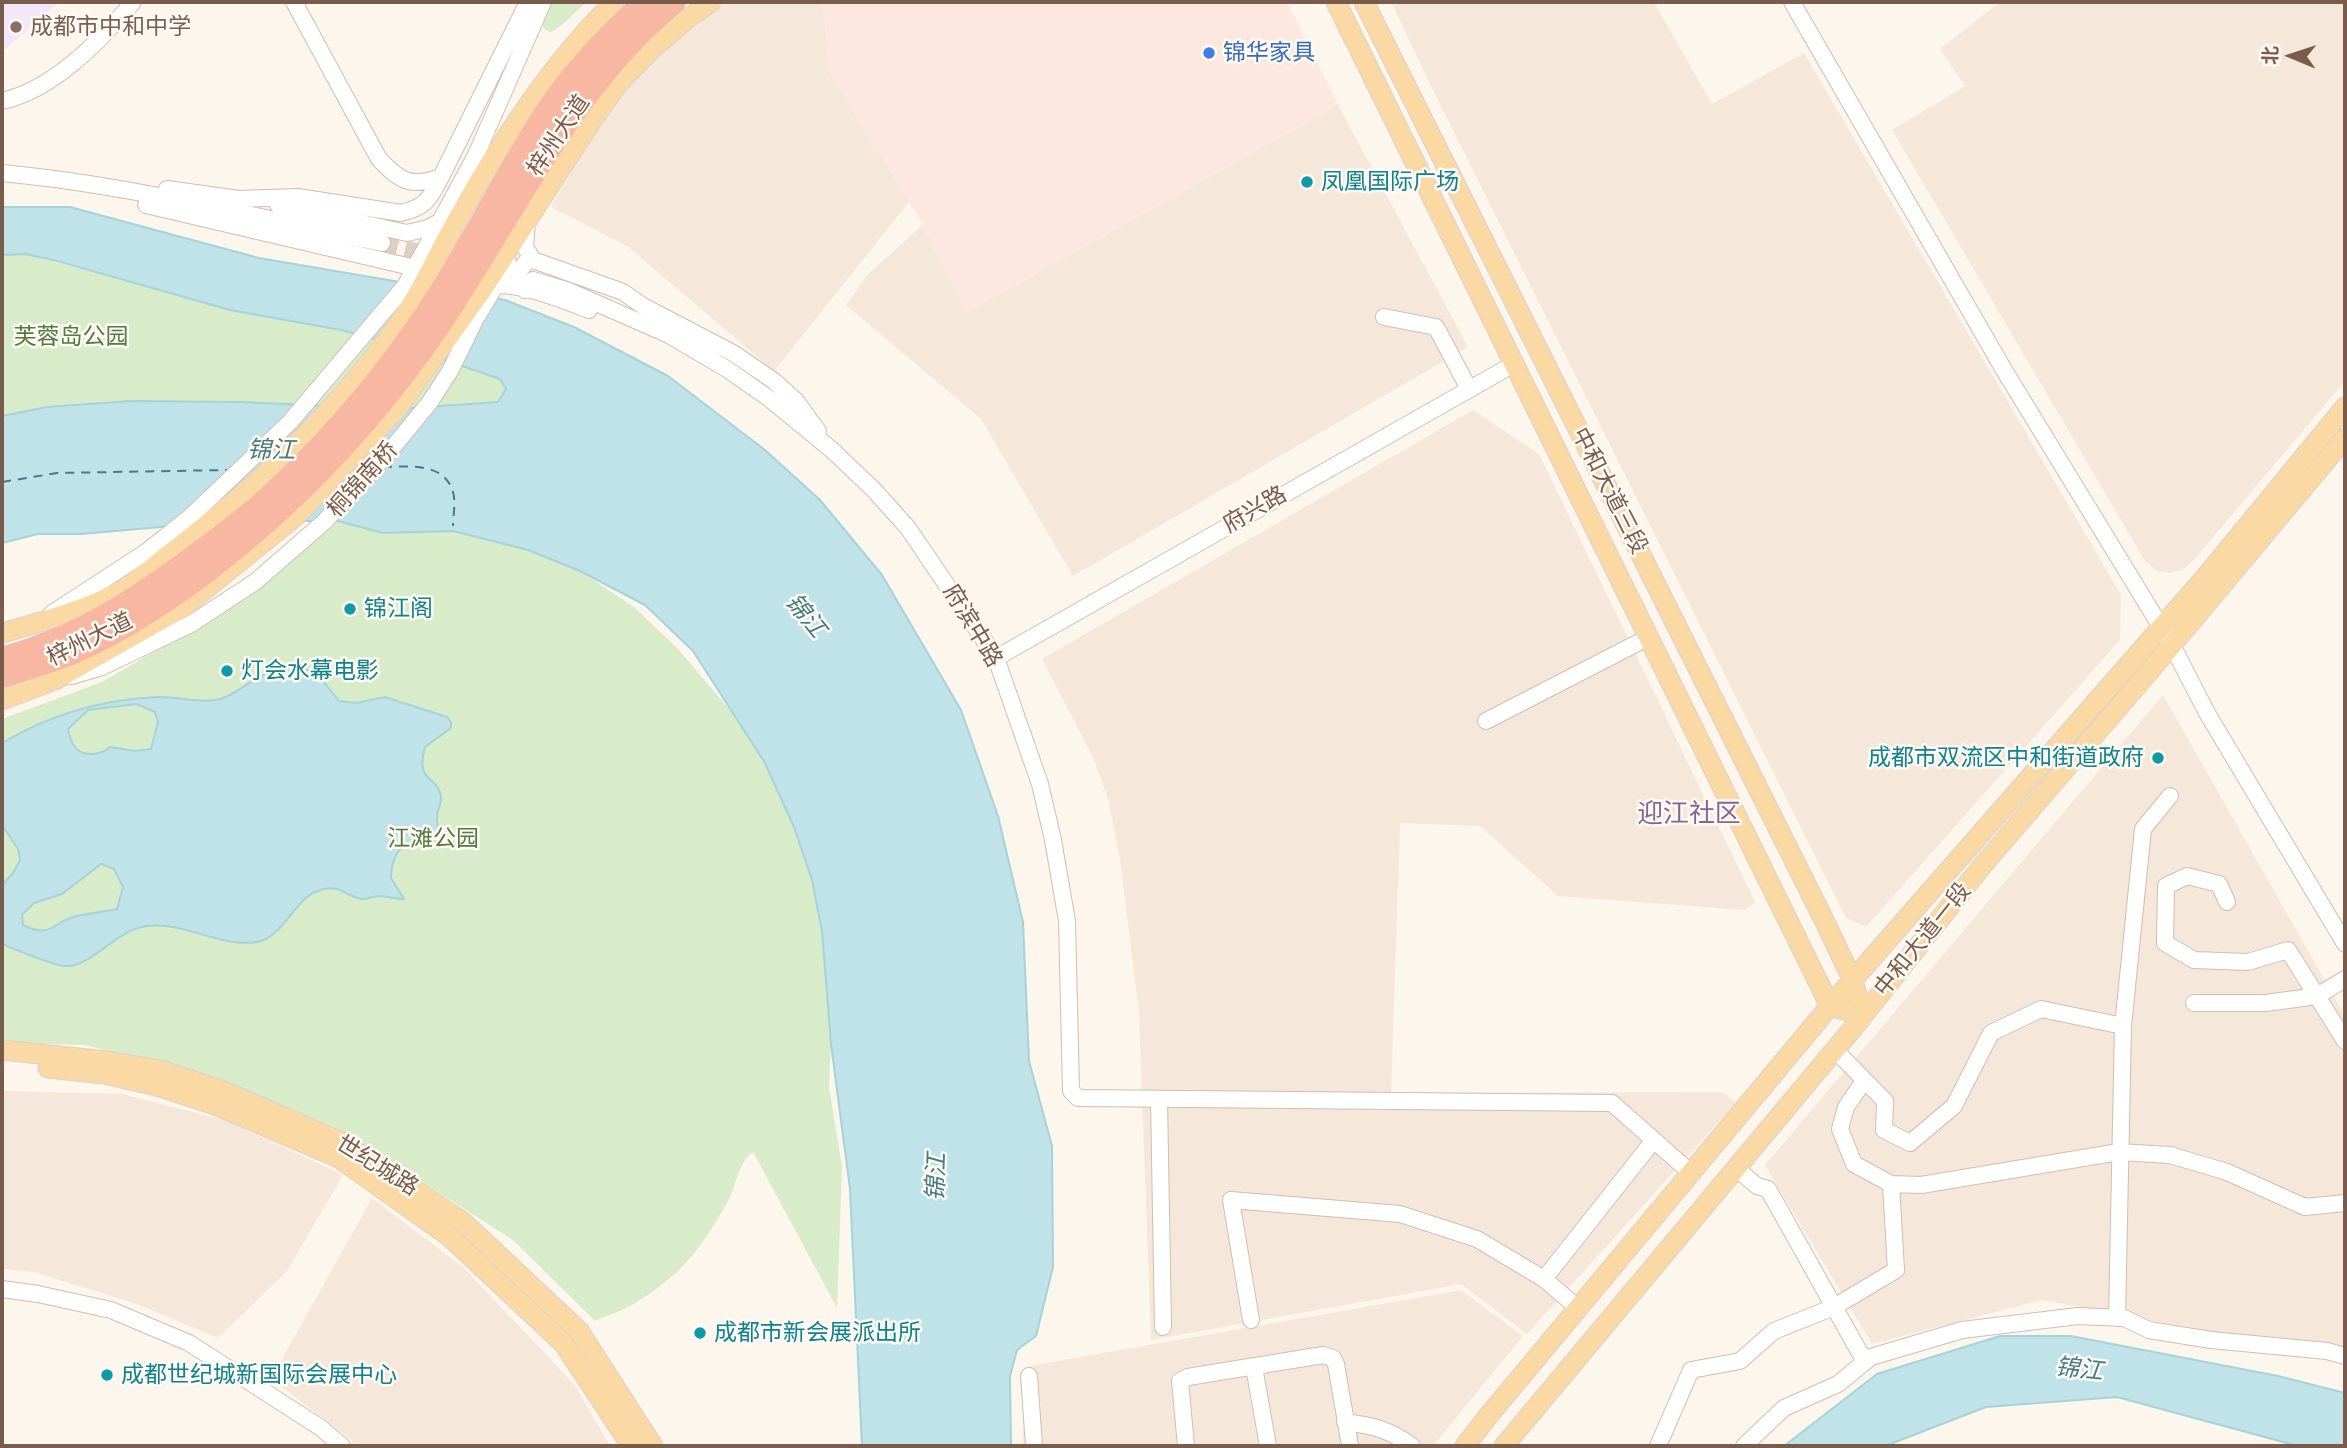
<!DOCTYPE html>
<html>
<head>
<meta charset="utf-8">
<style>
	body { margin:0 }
	#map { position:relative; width:2347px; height:1448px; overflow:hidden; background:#fdf6ec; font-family:"Open Sans","Noto Sans SC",sans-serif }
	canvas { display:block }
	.frame { position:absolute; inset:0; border:4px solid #7a5c4d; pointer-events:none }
	.north { position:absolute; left:2256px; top:21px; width:70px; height:70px; -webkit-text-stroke:5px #fffaf3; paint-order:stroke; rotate:272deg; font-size:19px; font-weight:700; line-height:28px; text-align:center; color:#7a5c4d }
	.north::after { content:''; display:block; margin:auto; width:24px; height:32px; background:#7a5c4d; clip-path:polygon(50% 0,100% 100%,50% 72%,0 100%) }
</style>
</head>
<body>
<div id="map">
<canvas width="2347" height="1448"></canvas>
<div class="frame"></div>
<div class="north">北</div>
</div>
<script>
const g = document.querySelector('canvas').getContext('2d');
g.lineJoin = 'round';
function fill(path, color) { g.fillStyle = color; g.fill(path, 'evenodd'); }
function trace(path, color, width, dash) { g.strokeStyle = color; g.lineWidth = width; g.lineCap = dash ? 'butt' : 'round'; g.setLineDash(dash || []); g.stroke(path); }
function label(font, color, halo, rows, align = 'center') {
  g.font = font + ' "Open Sans","Noto Sans SC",sans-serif'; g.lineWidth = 5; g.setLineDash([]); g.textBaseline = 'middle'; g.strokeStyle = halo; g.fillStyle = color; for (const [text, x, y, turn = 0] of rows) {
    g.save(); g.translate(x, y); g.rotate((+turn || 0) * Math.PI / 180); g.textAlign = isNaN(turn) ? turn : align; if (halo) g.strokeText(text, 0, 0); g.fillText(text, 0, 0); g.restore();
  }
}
fill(new Path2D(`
	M727 2H823L829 71 909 202 774 371 627 246 551 207 597 128 637 77 687 28Z
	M1391 2H1654L1712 104 1804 53 2121 595 2120 640 1866 927 1846 918 1432 88Z
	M2000 2H2345V381L2193 561 2182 570 2169 573 2157 571 2145 561 1892 130 1965 86 1940 49Z
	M1338 105 1468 347 1073 576 981 419 846 305 868 274 923 225 967 312Z
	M1473 410 1539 454 1755 902 1744 910 1558 896 1480 826 1400 823 1391 1093 1723 1092 1736 1103 1527 1334 1461 1284 1151 1340 1139 1013 1120 859 1108 799 1094 759 1042 659Z
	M2163 695 2345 1016V1356L2042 1300 1872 1344 1765 1165Z
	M2 1091 122 1094 225 1120 343 1175 287 1271 218 1338 137 1304 34 1272 2 1269Z
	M372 1198 463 1267 574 1384 610 1446H357L347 1436 271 1379Z
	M1461 1290 1523 1336 1433 1446H1023L1024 1367Z`), '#f5e8da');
fill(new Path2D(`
	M823 2H1287L1338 105 967 312 923 225 829 71Z`), '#fde8e0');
fill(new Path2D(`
	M2 2H60L2 52Z`), '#f3e8fa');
fill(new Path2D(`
	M549 2H587C578 9 559 30 550 32L544 29 541 19Z
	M26 254 230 310 341 330 410 348 500 379 506 389 498 402 397 409 241 402 130 401 47 407 2 416V255Z
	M338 521 383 533 453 531 474 534 528 550 580 571 634 607 678 649 741 723 765 763 794 827 812 880 822 931 831 1044 829 1087 842 1166 837 1308 753 1152C738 1162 737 1184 729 1199 703 1246 682 1275 635 1303 623 1311 608 1315 595 1321L513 1240 337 1128 213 1077 85 1045 2 1043V719L102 682 250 596Z`), '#d8ecc9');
const water = new Path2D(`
	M2 207H70L259 258 505 300 574 327 668 376 765 450 820 500 882 575 961 710 998 816 1023 922 1029 1061 1052 1146 1053 1267 1036 1336 1017 1350 1010 1376 1011 1446H862L850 1189 831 1044 822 931 812 880 794 827 765 763 693 651 645 605 580 571 528 550 453 531 383 533 338 521H229L81 534H38L2 543V416L47 407 130 401 241 402 397 409 498 402 506 389 500 379 410 348 341 330 230 310 57 261 26 254 2 255Z
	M294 667 316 672 339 701 357 703 385 697 447 717 451 722V728L425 747C415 783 437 775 441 796 442 804 437 810 437 817 436 826 440 830 443 838L442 842 438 846C432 845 426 842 420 842 399 840 391 860 391 878L404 899C396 899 386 896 378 896 373 896 367 900 362 899 345 897 340 882 317 891 295 899 283 937 257 942 220 948 184 921 147 926 115 930 93 966 67 966 56 967 14 949 2 944V885L13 873 20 860 18 849 2 825V743C49 715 101 700 156 697 178 696 198 704 220 699 235 695 245 684 258 678 268 672 282 668 294 667ZM136 704 155 712 158 722 151 749 135 751 110 747C101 755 82 758 74 746 71 741 69 734 68 729L88 710ZM101 864 114 869 123 887 117 909C103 912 89 913 76 916 52 923 51 939 23 925L22 915 34 903 62 894Z
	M2000 1336H2071L2278 1376 2345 1393V1446H2298L2117 1397 1986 1407 1885 1446H1784L1877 1374Z`);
fill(water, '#bfe3e8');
trace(water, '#a5d3da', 2);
trace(new Path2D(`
	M383 467C407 467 444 461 453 492 456 501 453 516 453 526
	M2 482 57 473 227 470`), '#437c86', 2, [9, 7]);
trace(new Path2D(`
	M382 243 436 256`), '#dcd0c4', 16, [16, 8]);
const minor = new Path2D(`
	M294 2 379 159C400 181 410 188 441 177
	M1792 2 2004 370 2172 645 2207 713 2345 944
	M2 101C53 90 100 41 133 2
	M2 173C130 185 256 217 382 243
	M167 189 246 200
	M237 199 298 197 401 213C427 207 429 199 441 177L528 2
	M146 205 424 270
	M278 205 407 233 428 228 443 220
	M527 221 525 247 533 260 623 292 643 306 733 353 774 381 796 401 818 431
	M533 280 569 291 669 335 727 369 771 400 832 450 874 490 908 528 980 634 996 658 1040 784 1053 840 1067 921 1071 1091 1078 1098 1612 1103 1691 1173
	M489 287C512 279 565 301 589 310
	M525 290 520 285 518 273 526 262 533 260
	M1384 317 1436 327 1469 389
	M51 614 146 552 189 518 290 422 405 286 476 155 543 2
	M996 658 1514 364
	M71 676 102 667 191 624 255 582 324 522 389 452 430 402 450 371 476 318 509 264
	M1486 721 1649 637
	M2227 902 2219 884 2187 876 2166 886 2165 943 2194 960 2248 962 2288 950 2345 1041
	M2194 1003H2266L2317 996 2345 979
	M1835 1050 1885 1101 1884 1130 1910 1143 1954 1106 1991 1033 2041 1009 2123 1026
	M1159 1099 1163 1327
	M1736 1168 1757 1186 1768 1189 1865 1362
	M1891 1184 1921 1185 2119 1152 2170 1155 2227 1172 2305 1207 2345 1203
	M1544 1279 1654 1140
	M2 1289 38 1294 111 1310 189 1343 321 1428 342 1446
	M2117 1318 2123 1026 2143 829 2170 796
	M1251 1320 1231 1200 1400 1214 1477 1239 1544 1279 1578 1308
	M1254 1367 1268 1446
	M1029 1376 1034 1446
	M1345 1422C1374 1426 1388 1429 1412 1446
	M1186 1446 1180 1381 1188 1377 1323 1355 1333 1358 1336 1364 1350 1446
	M1658 1446 1691 1370 1740 1361 1774 1331 1834 1307 1896 1270 1891 1184 1854 1164 1840 1129 1846 1107 1864 1081
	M1744 1446 1784 1408 1838 1384 1871 1357 1962 1330 2078 1316 2124 1318 2149 1330 2211 1340 2327 1351 2345 1356`);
const major = new Path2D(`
	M1336 2 1830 1006 1863 1015
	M1364 2 1825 922 1853 981 1863 1015
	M2 633C40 622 81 612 117 593 138 582 157 563 176 549 264 481 346 402 408 310 424 286 435 260 449 235 493 153 548 67 614 2
	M2 700 55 680 182 608 297 515 397 409 482 290 591 122 618 84 652 49 688 18 711 2
	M2 1050 107 1061 160 1070 221 1090 344 1143 463 1222 579 1331 653 1446
	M48 1068 104 1074 157 1086 218 1106 339 1158 450 1237 564 1344 631 1446
	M1465 1446 1489 1415 1830 1006 2208 574 2345 407
	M1504 1446 1854 1027 1982 866 2172 645 2345 438`);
const highway = new Path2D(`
	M2 659C80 637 136 600 200 552 224 534 249 516 270 496 337 434 397 362 445 285 485 222 516 154 559 94 584 60 614 30 645 2
	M2 676C25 669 49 662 72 653 120 632 166 602 207 571 309 493 394 399 462 290 529 185 577 84 674 2`);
trace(minor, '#d1beb0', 18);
trace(major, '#dad1cd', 21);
trace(highway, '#dad1cd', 24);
trace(minor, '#fff', 16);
trace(major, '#fbd9a5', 19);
trace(highway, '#f7b7a3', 23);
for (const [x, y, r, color] of [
	[16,27,7,"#8d6e63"],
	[1209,53,7,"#3f7fe0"],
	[1307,182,7,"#0f9aa8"],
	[350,609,7,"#0f9aa8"],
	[227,671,7,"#0f9aa8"],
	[2158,758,7,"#0f9aa8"],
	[700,1333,7,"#0f9aa8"],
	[107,1375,7,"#0f9aa8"]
]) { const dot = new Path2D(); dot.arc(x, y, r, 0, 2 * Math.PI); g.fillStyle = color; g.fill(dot); trace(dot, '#fffaf3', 2.5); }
label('23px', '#785e54', '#fffaf3', [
	["成都市中和中学",30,27]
], 'left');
label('23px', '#366cbe', '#fffaf3', [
	["锦华家具",1223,53]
], 'left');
label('23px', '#7a5c4d', '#fffaf3', [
	["梓州大道",559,136,-56],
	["桐锦南桥",363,480,-48],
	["中和大道三段",1609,491,63],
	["府兴路",1255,510,-30],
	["府滨中路",972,626,59],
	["梓州大道",90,640,-26],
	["中和大道一段",1923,940,-51],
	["世纪城路",377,1166,32]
]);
label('23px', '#0d838f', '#fffaf3', [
	["凤凰国际广场",1321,182],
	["锦江阁",364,609],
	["灯会水幕电影",241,671],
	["成都市双流区中和街道政府",2144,758,"right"],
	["成都市新会展派出所",714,1333],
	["成都世纪城新国际会展中心",121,1375]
], 'left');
label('23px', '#537a41', '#fffaf3', [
	["芙蓉岛公园",71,337],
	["江滩公园",433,839]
]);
label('italic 24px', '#437c86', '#fffaf3', [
	["锦江",271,451,1],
	["锦江",805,616,51],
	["锦江",937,1177,-88],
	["锦江",2079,1370,6]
]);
label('26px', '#846695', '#fffaf3', [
	["迎江社区",1689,815]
]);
</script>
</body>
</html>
